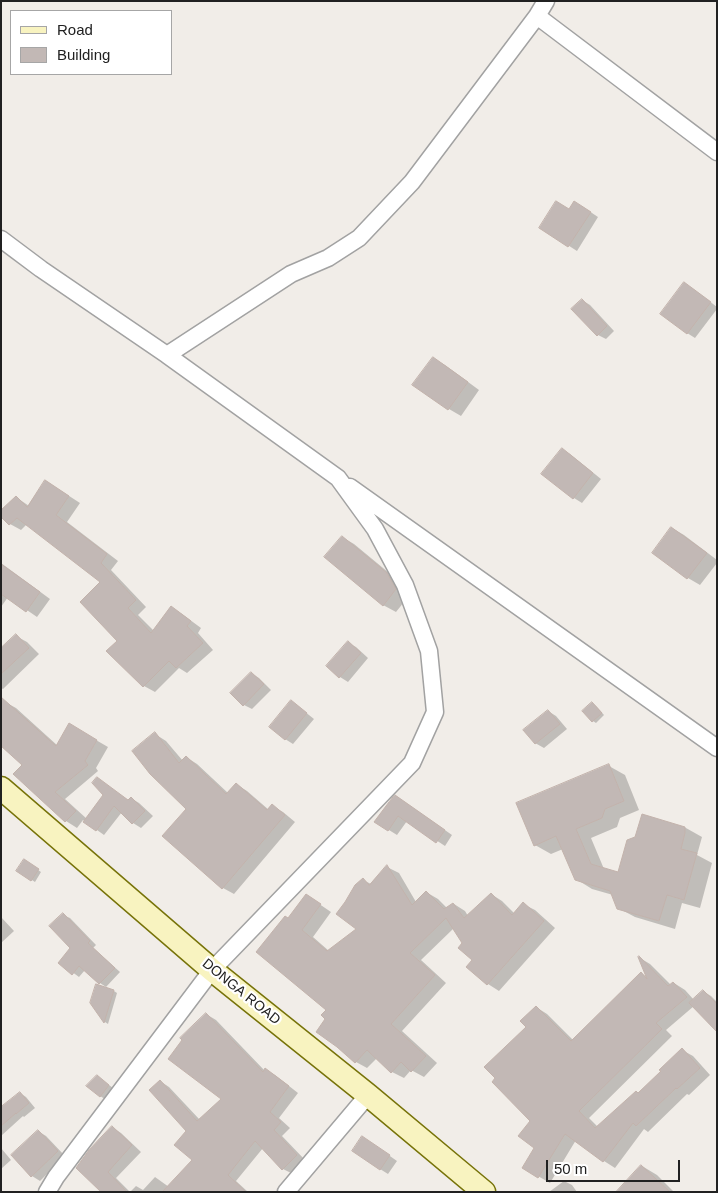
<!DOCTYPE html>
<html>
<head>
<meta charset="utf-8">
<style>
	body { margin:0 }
	#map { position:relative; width:718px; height:1193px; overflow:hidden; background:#f1ede8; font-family:Arial,sans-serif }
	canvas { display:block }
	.frame { position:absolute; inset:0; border:2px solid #212121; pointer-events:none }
	.legend { position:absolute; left:10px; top:10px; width:162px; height:65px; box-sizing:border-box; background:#fff; border:1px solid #a6a6a6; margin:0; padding:6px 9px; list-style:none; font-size:15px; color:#212121 }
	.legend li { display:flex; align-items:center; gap:10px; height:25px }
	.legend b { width:25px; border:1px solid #a6a6a6 }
	.scale { position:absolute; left:546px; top:1160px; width:134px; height:22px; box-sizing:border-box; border:2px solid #212121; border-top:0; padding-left:6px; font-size:15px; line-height:18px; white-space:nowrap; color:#212121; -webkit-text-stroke:4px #fff; paint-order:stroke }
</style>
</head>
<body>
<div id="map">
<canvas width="718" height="1193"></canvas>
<div class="frame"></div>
<ul class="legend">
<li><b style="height:6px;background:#f8f3c0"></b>Road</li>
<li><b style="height:14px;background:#c2b8b5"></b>Building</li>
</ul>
<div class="scale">50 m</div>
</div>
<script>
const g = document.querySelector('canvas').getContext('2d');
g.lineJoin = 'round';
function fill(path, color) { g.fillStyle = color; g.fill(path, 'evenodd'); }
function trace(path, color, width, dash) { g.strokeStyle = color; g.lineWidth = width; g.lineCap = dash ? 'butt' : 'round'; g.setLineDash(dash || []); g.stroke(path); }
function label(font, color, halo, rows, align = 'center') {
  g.font = font + ' Arial,sans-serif'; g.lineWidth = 4.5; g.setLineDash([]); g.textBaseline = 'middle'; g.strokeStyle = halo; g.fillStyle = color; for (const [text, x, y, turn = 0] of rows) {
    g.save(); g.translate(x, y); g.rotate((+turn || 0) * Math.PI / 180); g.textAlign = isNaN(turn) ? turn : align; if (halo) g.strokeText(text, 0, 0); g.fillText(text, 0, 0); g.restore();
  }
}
fill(new Path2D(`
	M583 207 598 217 577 251 541 228 570 211Z
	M692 288 717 307V309L695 338 687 333Z
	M582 300 590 305 614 331 606 339 598 335Z
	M433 358 445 365 479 390 461 416 449 409Z
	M562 450 570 454 601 479 582 503 574 498Z
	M46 481 80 503 67 522 118 561 111 570 146 607 138 615 154 631 171 607 182 614 201 628 198 633 213 650 187 673 179 668 155 692 144 686 118 641 102 582 27 524 21 530 10 524 16 497 29 506Z
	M672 528 684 535 717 560V563L700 585 688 578 654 553Z
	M342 537 354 544 400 582 408 597 396 612 383 605Z
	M1 563 50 599 37 617 8 597 1 607Z
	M16 636 27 642 39 654 3 689 1 688V650Z
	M348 643 356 647 368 658 348 682 340 677Z
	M251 673 259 678 271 690 252 709 244 705Z
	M5 702 16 708 58 746 70 725 108 747 96 768 98 771 65 799 87 819 105 795 97 778 129 801 131 798 139 803 153 816 141 828 133 823 122 812 104 835 83 820 77 828 66 821 14 774 23 765Z
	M291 702 299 707 314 719 293 744 285 739Z
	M592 704 596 706 604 715 596 723 593 721Z
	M548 711 556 716 567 729 544 748 535 743Z
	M155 734 166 741 183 761 186 757 197 764 228 793 236 784 247 791 269 810 272 806 283 812 295 822 234 894 223 888Z
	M609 766 625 775 639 810 620 818 617 827 591 838 604 869 619 873 636 838 643 815 686 828 702 837 697 855 712 863 700 908 682 903 675 929 635 917 618 908 613 895 592 889 576 879 563 849 551 854 535 845Z
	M396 796 452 835 445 846 407 821 397 835 376 822Z
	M28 863 41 872 35 882 18 871Z
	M387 867 399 873 416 902 426 892 438 899 447 908 454 904 465 911 468 916 491 894 502 901 514 913 523 904 535 910 555 928 499 991 488 984 467 967 473 960 454 928 421 960 446 983 402 1031 437 1063 424 1077 411 1070 404 1078 392 1072 377 1058 367 1068 356 1062 327 1018 328 1010 289 919 306 895 331 912 313 937 329 951 358 929 363 880 371 884Z
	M63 915 70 918 96 945 93 948 120 972 106 987 100 983 85 970 79 977 60 963 72 948Z
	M1 917 14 931 1 943Z
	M640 958 650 964 671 985 674 983 685 990 694 1000 703 991 711 996 717 1002V1030L694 1006 666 1030 672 1036 589 1118 598 1127 639 1094 682 1050 693 1056 710 1075 689 1095 687 1094 648 1132 644 1129 615 1168 604 1161 576 1140 550 1183 524 1168 536 1148 531 1121 528 1027 536 1007 547 1014 573 1040 641 973 648 978Z
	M114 991 117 993 108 1024 105 1022 92 1002Z
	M206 1014 216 1020 265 1071 266 1070 275 1075 298 1093 279 1118 290 1128 282 1136 306 1161 293 1174 283 1169 263 1148 236 1181 248 1192H130L136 1186 143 1190 155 1177 169 1187 194 1160 187 1131 160 1081 169 1087 200 1120 223 1098Z
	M97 1077 105 1082 117 1091 108 1101 100 1096 88 1086Z
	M20 1093 26 1097 35 1108 24 1117 23 1116 1 1136V1110Z
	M112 1127 121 1133 141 1152 116 1178 130 1192H103Z
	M38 1131 46 1136 65 1156 40 1181 32 1176Z
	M370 1142 397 1161 388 1174 380 1169Z
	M1 1148 11 1160 1 1169Z
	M642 1166 657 1175 674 1192H618Z
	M564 1181 572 1185 577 1192H549Z`), '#0003');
const building = new Path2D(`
	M556 201 569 209 574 201 591 212 568 247 539 228Z
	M684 282 711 302 687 334 660 314Z
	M582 299 607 326 597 336 571 309Z
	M433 357 468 382 448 410 412 385Z
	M562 448 593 473 573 499 541 474Z
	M45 480 69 496 56 515 107 554 101 563 136 600 128 608 151 633 171 606 191 621 187 626 203 643 176 668 169 661 143 687 106 651 117 641 80 602 100 582 17 518 9 525 1 517V510L16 496 27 507Z
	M671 527 707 553 687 579 652 553Z
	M342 536 387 573 396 589 383 606 324 557Z
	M1 564 40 592 26 612 1 594Z
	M16 634 29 648 1 674V648Z
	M348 641 361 653 339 678 326 666Z
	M251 672 264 684 243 706 230 693Z
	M1 697 56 746 69 723 97 740 85 761 88 765 55 792 76 811 65 822 13 774 22 765 1 746Z
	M291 700 307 713 285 740 269 727Z
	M592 702 602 713 592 722 582 711Z
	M548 710 560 724 535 744 523 730Z
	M155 732 179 763 186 756 226 794 236 783 267 810 272 804 285 815 222 889 162 836 186 809 150 774 132 751Z
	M609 764 624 801 605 809 602 818 576 829 591 864 618 872 627 840 635 837 642 814 685 827V833L681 849 697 853 684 900 667 895 659 921 617 909 610 891 575 880 556 836 534 846 516 803Z
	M97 777 128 800 131 797 145 811 132 824 114 806 96 831 83 822 103 795 92 783Z
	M395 795 445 830 436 843 398 816 388 831 374 822 389 802Z
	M24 859 39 869 31 881 16 871Z
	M387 865 412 905 426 891 444 909 453 903 464 918 491 893 512 915 523 902 544 921 487 985 466 967 472 960 458 948 462 943 446 918 410 953 435 975 391 1024 426 1056 411 1072 401 1062 391 1073 367 1050 355 1063 337 1047 316 1032 325 1019 321 1015 326 1010 256 952 285 916 288 918 306 894 321 904 302 930 327 951 356 929 336 914 345 902 355 885 363 878 369 885Z
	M63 913 90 941 88 943 115 968 99 984 79 966 72 975 58 963 70 948 49 926Z
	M639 956 668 986 673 982 687 997 656 1023 662 1029 579 1111 595 1128 636 1091 638 1093 661 1071 659 1070 682 1048 700 1068 677 1089 676 1088 636 1126 633 1123 603 1162 565 1134 538 1178 522 1168 534 1148 518 1136 530 1121 492 1082 495 1078 484 1067 526 1027 520 1021 536 1006 571 1041 641 972 647 979 638 957Z
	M96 984 114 990 104 1023 90 1003Z
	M703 990 717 1004V1032L689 1003Z
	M206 1013 263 1072 265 1068 289 1086 270 1112 281 1122 274 1130 297 1155 282 1170 255 1141 228 1175 246 1192H162L192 1160 174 1145 186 1131 149 1090 160 1080 197 1121 221 1099 168 1059 182 1040 180 1038Z
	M97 1075 109 1085 100 1097 86 1086Z
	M20 1092 29 1103 16 1114V1113L1 1126V1107Z
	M112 1126 132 1145 108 1172 127 1192H101L76 1168 89 1150Z
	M38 1130 58 1151 31 1177 11 1155Z
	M362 1136 390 1155 380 1170 352 1151Z
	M641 1165 670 1192H616Z`);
fill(building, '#c2b8b5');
trace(building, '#c2b2ab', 1);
const street = new Path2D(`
	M537 16 717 152
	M1 239 41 269 167 355 291 274 328 258 359 238 412 182 537 16 546 1
	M350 487 717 748
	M47 1192 56 1177 212 970 412 763 435 712 429 651 405 585 375 529 338 478 167 355
	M286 1192 368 1095`);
const secondary = new Path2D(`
	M1 788 212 970 368 1095 484 1192`);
trace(street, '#a2a2a2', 19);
trace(secondary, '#777309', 25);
trace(street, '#fff', 16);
trace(secondary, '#f8f3c0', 22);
label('14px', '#212121', '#fff', [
	["DONGA ROAD",241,992,39]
]);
</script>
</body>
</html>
